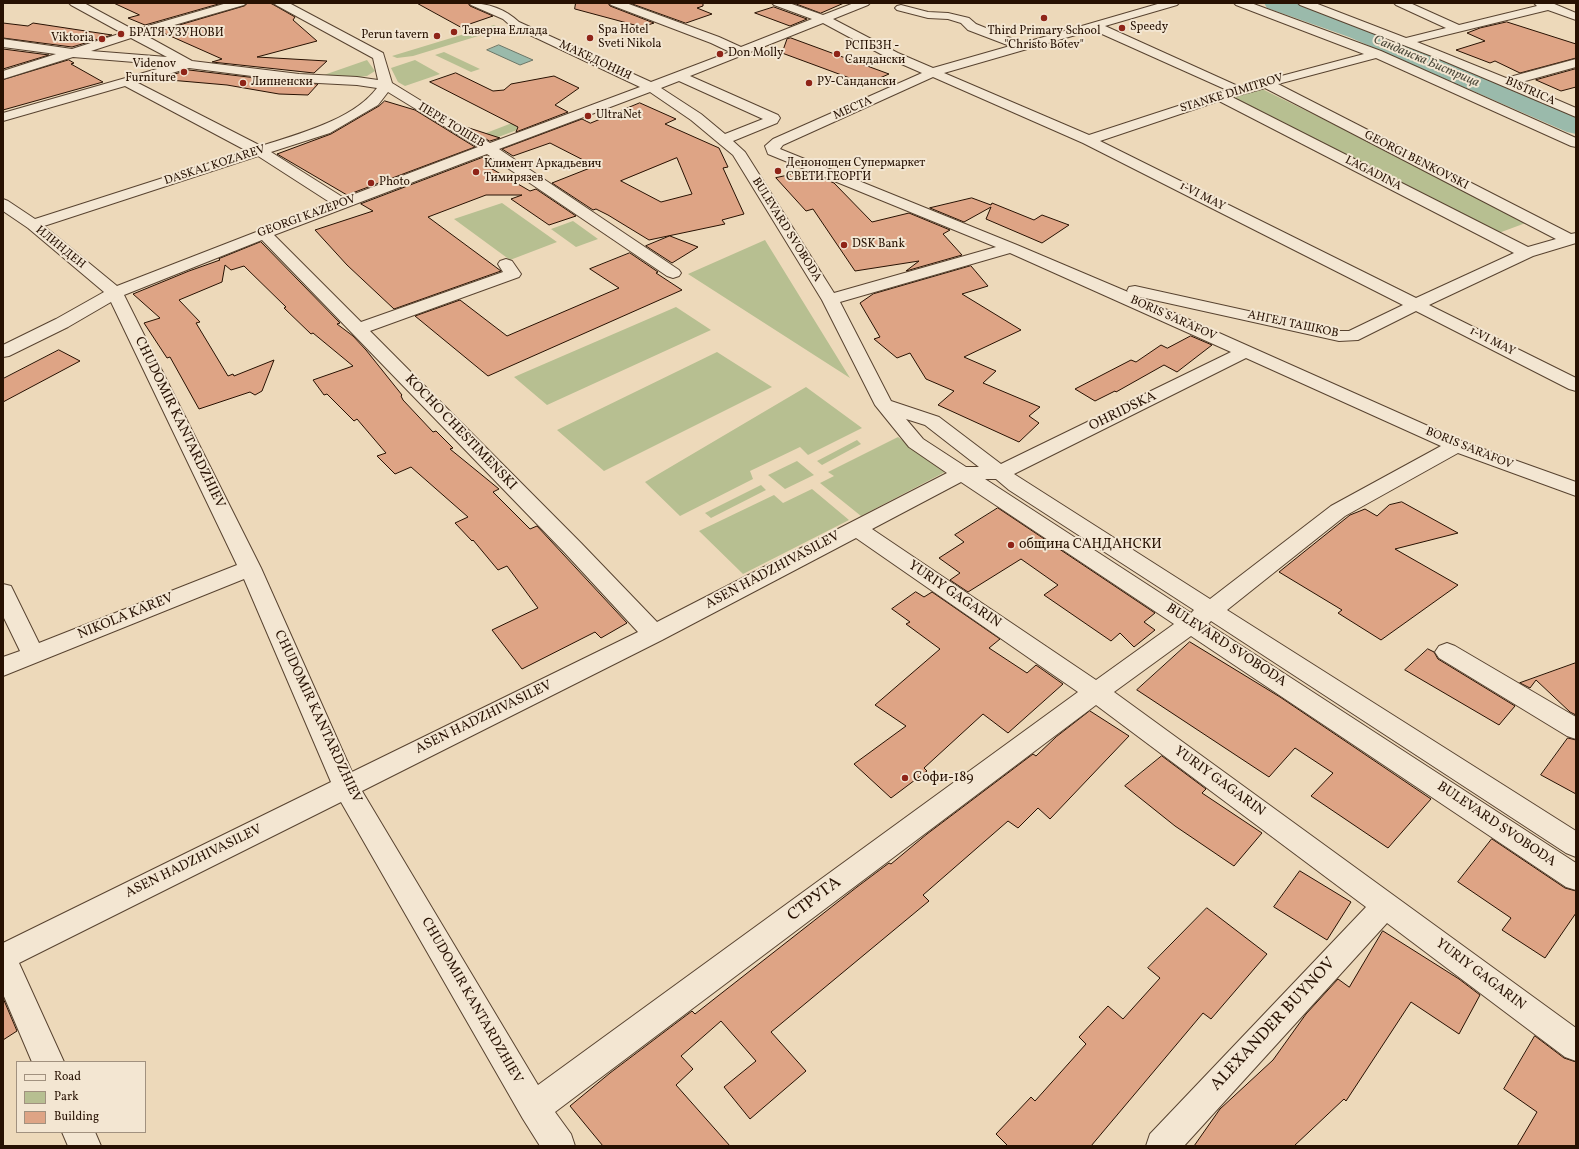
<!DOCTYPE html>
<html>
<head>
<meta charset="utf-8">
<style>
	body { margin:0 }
	#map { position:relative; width:1579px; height:1149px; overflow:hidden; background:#edd9ba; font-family:Vollkorn,serif }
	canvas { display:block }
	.frame { position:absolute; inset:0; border:4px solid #271102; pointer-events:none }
	.legend { position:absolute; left:16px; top:1061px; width:130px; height:72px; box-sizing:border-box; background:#f3e6d2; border:1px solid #a1917f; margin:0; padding:5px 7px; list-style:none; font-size:12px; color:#271102 }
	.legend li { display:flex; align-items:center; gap:8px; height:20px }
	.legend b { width:20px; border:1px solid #a1917f }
</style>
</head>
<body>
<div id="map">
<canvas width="1579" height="1149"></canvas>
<div class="frame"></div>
<ul class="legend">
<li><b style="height:5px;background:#f3e6d2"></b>Road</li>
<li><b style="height:11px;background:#b7bf91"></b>Park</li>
<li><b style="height:11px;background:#dea485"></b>Building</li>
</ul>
</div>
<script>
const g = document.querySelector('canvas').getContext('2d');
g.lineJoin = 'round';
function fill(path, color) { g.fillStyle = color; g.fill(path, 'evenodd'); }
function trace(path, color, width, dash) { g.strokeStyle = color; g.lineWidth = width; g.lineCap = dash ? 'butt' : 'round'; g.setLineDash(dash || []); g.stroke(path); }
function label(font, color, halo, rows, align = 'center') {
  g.font = font + ' Vollkorn,serif'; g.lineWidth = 4; g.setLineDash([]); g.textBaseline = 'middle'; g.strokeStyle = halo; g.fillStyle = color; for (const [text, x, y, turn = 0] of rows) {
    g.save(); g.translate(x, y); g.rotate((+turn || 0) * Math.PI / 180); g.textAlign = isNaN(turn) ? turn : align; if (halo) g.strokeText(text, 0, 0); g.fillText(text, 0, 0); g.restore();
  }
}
fill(new Path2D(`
	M494 25 501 29 413 56 397 58 392 56Z
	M444 52 480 69 471 72 435 55Z
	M367 60 375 71 367 76 359 77 321 76Z
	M415 60 440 74 405 86 398 82 391 68Z
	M1262 89 1531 221 1496 234 1229 98Z
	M543 111 554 116 493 139 481 135Z
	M502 203 557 242 510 260 454 219Z
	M573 221 598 239 576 247 551 229Z
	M765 240 850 378 688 274Z
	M676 307 711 330 547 405 514 377Z
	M717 352 772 387 604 471 557 430Z
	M806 387 862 428 808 455 800 447 750 471 753 479 680 516 645 482Z
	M898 437 945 472 861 516 820 483 834 476 828 472Z
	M857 440 861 444 822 465 817 461Z
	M797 461 814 475 785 489 768 475Z
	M761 485 766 490 711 518 705 513Z
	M812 489 849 520 743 574 699 531 774 495 783 503Z`), '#b7bf91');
const water = new Path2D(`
	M499 45 533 60 520 65 487 50Z`);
fill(water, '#9abaab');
trace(water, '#6c7667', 1);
fill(new Path2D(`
	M1264 3H1296L1365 27 1576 117V134L1567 132 1349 37 1267 8Z`), '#9abaab');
const building = new Path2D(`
	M114 3H222L145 25 128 18 139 15Z
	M248 3H270L274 5 295 17 293 20 317 41 257 57 327 61 314 73 212 62 222 59 159 31 244 6Z
	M417 3H468L470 6 493 16 461 27Z
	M576 3H608L610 6 654 23 642 27 575 9Z
	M630 3H703V6L697 8 712 14 686 23Z
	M794 3H844L821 13Z
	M774 7 807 19 790 26 755 13Z
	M1507 22 1576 44V58L1520 73 1495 61 1490 63 1456 50 1485 41 1467 33 1480 28Z
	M3 23 28 26 33 23 112 35 72 47 3 38Z
	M791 38 889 74 866 84 782 53 787 39Z
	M3 49 49 55 3 69Z
	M69 60 74 63 71 64 103 82 3 110V80Z
	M1576 69V87L1561 91 1536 80Z
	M189 70 299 83 318 84 308 95 279 94 227 85 158 79Z
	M456 73 493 91 504 90 511 84 554 76 579 88 555 105 568 112 516 132 518 127 430 82Z
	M385 101 415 110 475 147 347 195 277 154 331 134 379 106Z
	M640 103 676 119 665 124 719 148 728 167 723 168 744 214 722 220 725 224 649 240 608 215 596 209 593 210 552 183 595 166 550 143 513 156 502 149 582 119 590 123ZM677 158 692 194 661 202 621 181Z
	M466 127 500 138 490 141Z
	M487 156 497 162 487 166 530 191 536 189 576 216 549 225 511 199 522 195H486L428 217 501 271 394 309 347 265 315 230 373 211 361 204Z
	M799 173 806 181 815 175 834 183 872 222 909 213 950 230 943 234 962 255 906 271 919 261 855 271 813 209 806 211 776 178Z
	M972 198 991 205 992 203 1034 220 1042 215 1069 225 1042 243 986 219 991 207 964 222 930 208Z
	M670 236 698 247 672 263 646 246Z
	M261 242 340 323 337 324 353 336 366 350 402 395 401 396 403 400 433 432 436 431 453 448 450 449 499 489 493 492 530 529 537 526 627 623 601 638 595 632 522 669 492 630 538 608 507 566 498 570 473 540 472 541 455 523 468 517 411 467 395 474 377 456 386 453 357 419 354 421 327 394 324 395 313 380 353 366 313 333 311 334 284 308 286 307 244 266 231 270 225 265 222 282 179 300 200 322 196 323 228 376 233 374 234 376 274 360 262 391 255 395 250 392 199 409 170 357 167 358 144 323 160 318 133 294 189 271 220 260 219 259Z
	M630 253 658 272 656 273 682 290 488 376 415 316 460 300 507 336 619 288 590 269Z
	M971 266 988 286 962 294 1021 330 964 357 996 371 983 383 1040 407 1029 416 1039 423 1019 442 938 405 954 391 926 379 910 353 897 358 874 339 880 337 860 303 873 294Z
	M1191 336 1212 345 1177 372 1164 365 1116 392 1115 391 1095 401 1075 389 1131 360 1136 362 1161 345 1167 348Z
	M59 350 80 361 3 402V379Z
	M1402 502 1458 533 1395 549 1458 585 1381 640 1338 613 1342 610 1279 572 1350 515 1365 509 1377 516 1389 505Z
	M998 508 1155 613 1144 622 1155 630 1134 647 1120 633 1111 641 1044 595 1058 585 1021 559 968 592 950 580 960 573 939 558 964 542 955 535Z
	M916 592 924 597 932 592 1000 639 989 648 1027 673 1036 665 1063 684 1008 733 983 714 924 768 927 771 891 798 854 764 906 726 875 705 940 649 906 624 910 622 892 609Z
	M1190 642 1280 697 1431 799 1388 848 1311 796 1333 773 1295 748 1269 777 1137 690Z
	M1428 649 1434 652 1438 659 1515 706 1499 725 1405 670Z
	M1576 663V715L1570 712 1536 680 1530 688 1520 683Z
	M1090 711 1129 736 1050 819 1038 808 1018 828 1008 821 923 895 929 901 771 1032 806 1071 750 1119 724 1087 756 1061 721 1021 681 1056 693 1069 676 1085 730 1146H603L570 1106 610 1073 692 1011 695 1014 857 887 889 863 891 864 927 834 1033 754 1036 756 1056 737Z
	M1568 738 1576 740V794L1541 775Z
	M1162 756 1206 789 1202 793 1262 833 1234 866 1175 826 1125 786Z
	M1492 839 1565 888 1576 891V913L1545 958 1502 930 1511 918 1458 882Z
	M1300 871 1351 902 1327 940 1274 907Z
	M1207 908 1267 954 1211 1019 1203 1013 1091 1146H1008L996 1134 1031 1097 1035 1101 1086 1044 1079 1037 1108 1006 1123 1019 1160 978 1148 968Z
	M1383 931 1459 979 1480 995 1459 1034 1411 1002 1346 1101 1344 1099 1294 1146H1194L1220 1109 1273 1060 1306 1014 1338 979 1349 987Z
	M3 998 17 1031 3 1040Z
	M1535 1036 1564 1058 1576 1062V1146H1517L1537 1112 1504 1089Z`);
fill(building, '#dea485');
trace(building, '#271102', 1);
const minor = new Path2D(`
	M69 3H84L134 30 227 3H246L244 5 143 34 192 61 299 74 357 77 378 80 373 58 276 5 274 3H289L383 53 392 83 490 143 640 87 511 26 503 19 471 5 469 3C488 3 505 9 519 22L651 82 730 52 711 43 611 5 609 3H626L719 37 741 47 812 19 774 5 772 3H789L823 15 854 3H870L868 5 833 19 898 53 933 68 1010 46 968 30 961 23 948 19 928 18 897 10 895 8 897 6 901 5 928 12 948 13 969 18 976 24 1023 43 1161 3H1179L1177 5 1105 26 1240 87 1364 54 1236 5 1234 3H1251L1381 51 1576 138V147L1571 146 1376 58 1278 84 1571 234 1576 233V243L1533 256 1429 305 1576 378V391L1569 389 1416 311 1358 340 1339 341 1136 296 1464 442 1576 482V496L1458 453 1345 516 1227 610 1576 831V857L1566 853 1211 621 1208 624 1576 863V890L1566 887 1191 636 1114 692 1576 1028V1061L1565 1057 1387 923 1184 1146H1146L1150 1134 1366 907 1096 705 555 1112 571 1134 575 1146H540L523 1119 341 802 19 963 64 1062H32L3 994V943L331 782 244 579 3 676V657L20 651 3 616V584L11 586 39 643 237 565 111 302 68 327 9 356 3 357V345L56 319 104 292 28 228 3 211V199L8 201 35 219 247 151 125 86 3 121V113L171 65 73 57 3 79V71L56 54 3 47V39L72 49 122 33 71 5ZM823 23 890 59 922 73 773 139 765 146 768 154 996 247 834 293 745 152 733 141 777 123 780 118 778 115 690 76ZM1093 30 1227 90 1089 135 944 73ZM131 38 167 57 91 51ZM189 68 299 82 357 85 377 88C353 120 298 134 261 146L138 83ZM933 77 1083 143 1403 305 1349 331H1339L1135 286 1129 287 1127 291 1128 292 1017 245 780 149 783 145ZM679 81 763 119 725 134 701 114 661 88ZM1265 88 1556 239 1528 247 1232 97ZM388 92 478 147 344 198 271 152 330 133 378 105ZM650 92 691 120 733 155 822 300 875 405 909 447 947 473 657 622 581 543 370 331 519 277 521 274 512 261 506 259 500 261 498 264 503 272 361 322 274 235 487 154 667 276 673 278 679 276 681 273 679 270 499 149ZM1219 101 1514 253 1416 298 1100 141ZM258 156 331 203 117 286 44 226ZM262 240 565 553 638 632 352 772 261 568 124 295ZM1010 253 1231 352 1001 464 939 417 891 401 840 302ZM1246 358 1441 446 1331 506 1210 599 1014 474ZM906 419 925 425 979 467H966L923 439ZM985 479H996L1009 490 1194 610 1191 613ZM961 482 1174 624 1096 680 872 529ZM856 538 1078 692 538 1085 362 791 662 640Z
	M1298 3H1315L1406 38 1446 28 1396 5 1394 3H1410L1459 25 1537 6 1534 3H1552L1576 13V20L1548 10 1417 42 1506 78 1576 59V67L1518 83 1576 108V117L1437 58 1300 5Z
	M1447 643 1455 646 1576 717V739L1567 736 1439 658 1435 652 1439 646Z
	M62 1132H95L101 1146H68Z`);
trace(minor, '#584330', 2);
fill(minor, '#f3e6d2');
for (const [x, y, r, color] of [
	[1044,18,4,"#8f2418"],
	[1122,28,4,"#8f2418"],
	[454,32,4,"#8f2418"],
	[121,34,4,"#8f2418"],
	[437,36,4,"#8f2418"],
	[590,38,4,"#8f2418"],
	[102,39,4,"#8f2418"],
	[720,54,4,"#8f2418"],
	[837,54,4,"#8f2418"],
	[184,72,4,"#8f2418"],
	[243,83,4,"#8f2418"],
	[809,83,4,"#8f2418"],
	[588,116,4,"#8f2418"],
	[778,171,4,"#8f2418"],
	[476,172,4,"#8f2418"],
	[371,183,4,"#8f2418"],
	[844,245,4,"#8f2418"],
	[1011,545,4,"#8f2418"],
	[905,778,4,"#8f2418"]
]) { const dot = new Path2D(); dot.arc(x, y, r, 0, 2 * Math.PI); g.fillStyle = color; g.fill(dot); trace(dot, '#f3e6d2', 1.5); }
label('12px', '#271102', '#f3e6d2', [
	["Speedy",1130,28],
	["Spa Hotel",598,31],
	["Sveti Nikola",598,45],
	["Таверна Еллада",462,32],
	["Third Primary School",1044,32,"center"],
	["\"Christo Botev\"",1044,46,"center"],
	["БРАТЯ УЗУНОВИ",129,34],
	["Perun tavern",429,36,"right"],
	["Viktoria",94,39,"right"],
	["РСПБЗН -",845,47],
	["Сандански",845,61],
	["Don Molly",728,54],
	["Videnov",176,65,"right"],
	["Furniture",176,79,"right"],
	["Липненски",251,83],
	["РУ-Сандански",817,83],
	["UltraNet",596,116],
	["Денонощен Супермаркет",786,164],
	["СВЕТИ ГЕОРГИ",786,178],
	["Климент Аркадьевич",484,165],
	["Тимирязев",484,179],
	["Photo",379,183],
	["DSK Bank",852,245]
], 'left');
label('12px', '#271102', '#f3e6d2', [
	["МАКЕДОНИЯ",595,61,25],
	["BISTRICA",1530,92,24],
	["STANKE DIMITROV",1232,94,-17],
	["МЕСТА",853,109,-24],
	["ПЕРЕ ТОШЕВ",451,126,31],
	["GEORGI BENKOVSKI",1416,161,27],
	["DASKAL KOZAREV",215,166,-18],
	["LAGADINA",1373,174,27],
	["1-VI MAY",1202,197,27],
	["GEORGI KAZEPOV",307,217,-20],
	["BULEVARD SVOBODA",786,230,58],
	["ИЛИНДЕН",60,248,39],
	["BORIS SARAFOV",1173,319,24],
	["АНГЕЛ ТАШКОВ",1293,325,12],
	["1-VI MAY",1492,342,27],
	["BORIS SARAFOV",1469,449,22]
]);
label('italic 13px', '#4f4c3d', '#f3e6d2', [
	["Санданска Бистрица",1426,62,23]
]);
label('14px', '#271102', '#f3e6d2', [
	["OHRIDSKA",1123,412,-26],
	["CHUDOMIR KANTARDZHIEV",179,423,64],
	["KOCHO CHESTIMENSKI",460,433,46],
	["ASEN HADZHIVASILEV",773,571,-28],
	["YURIY GAGARIN",954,595,34],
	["NIKOLA KAREV",126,617,-22],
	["BULEVARD SVOBODA",1226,646,33],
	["CHUDOMIR KANTARDZHIEV",317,717,65],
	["ASEN HADZHIVASILEV",484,718,-26],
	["YURIY GAGARIN",1219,782,36],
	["BULEVARD SVOBODA",1496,825,34],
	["ASEN HADZHIVASILEV",194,862,-26],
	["YURIY GAGARIN",1480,975,37],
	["CHUDOMIR KANTARDZHIEV",471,1001,60]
]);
label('14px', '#271102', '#f3e6d2', [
	["община САНДАНСКИ",1019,545],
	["Софи-189",913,778]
], 'left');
label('17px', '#271102', '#f3e6d2', [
	["СТРУГА",815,900,-37],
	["ALEXANDER BUYNOV",1274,1025,-47]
]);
</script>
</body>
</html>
